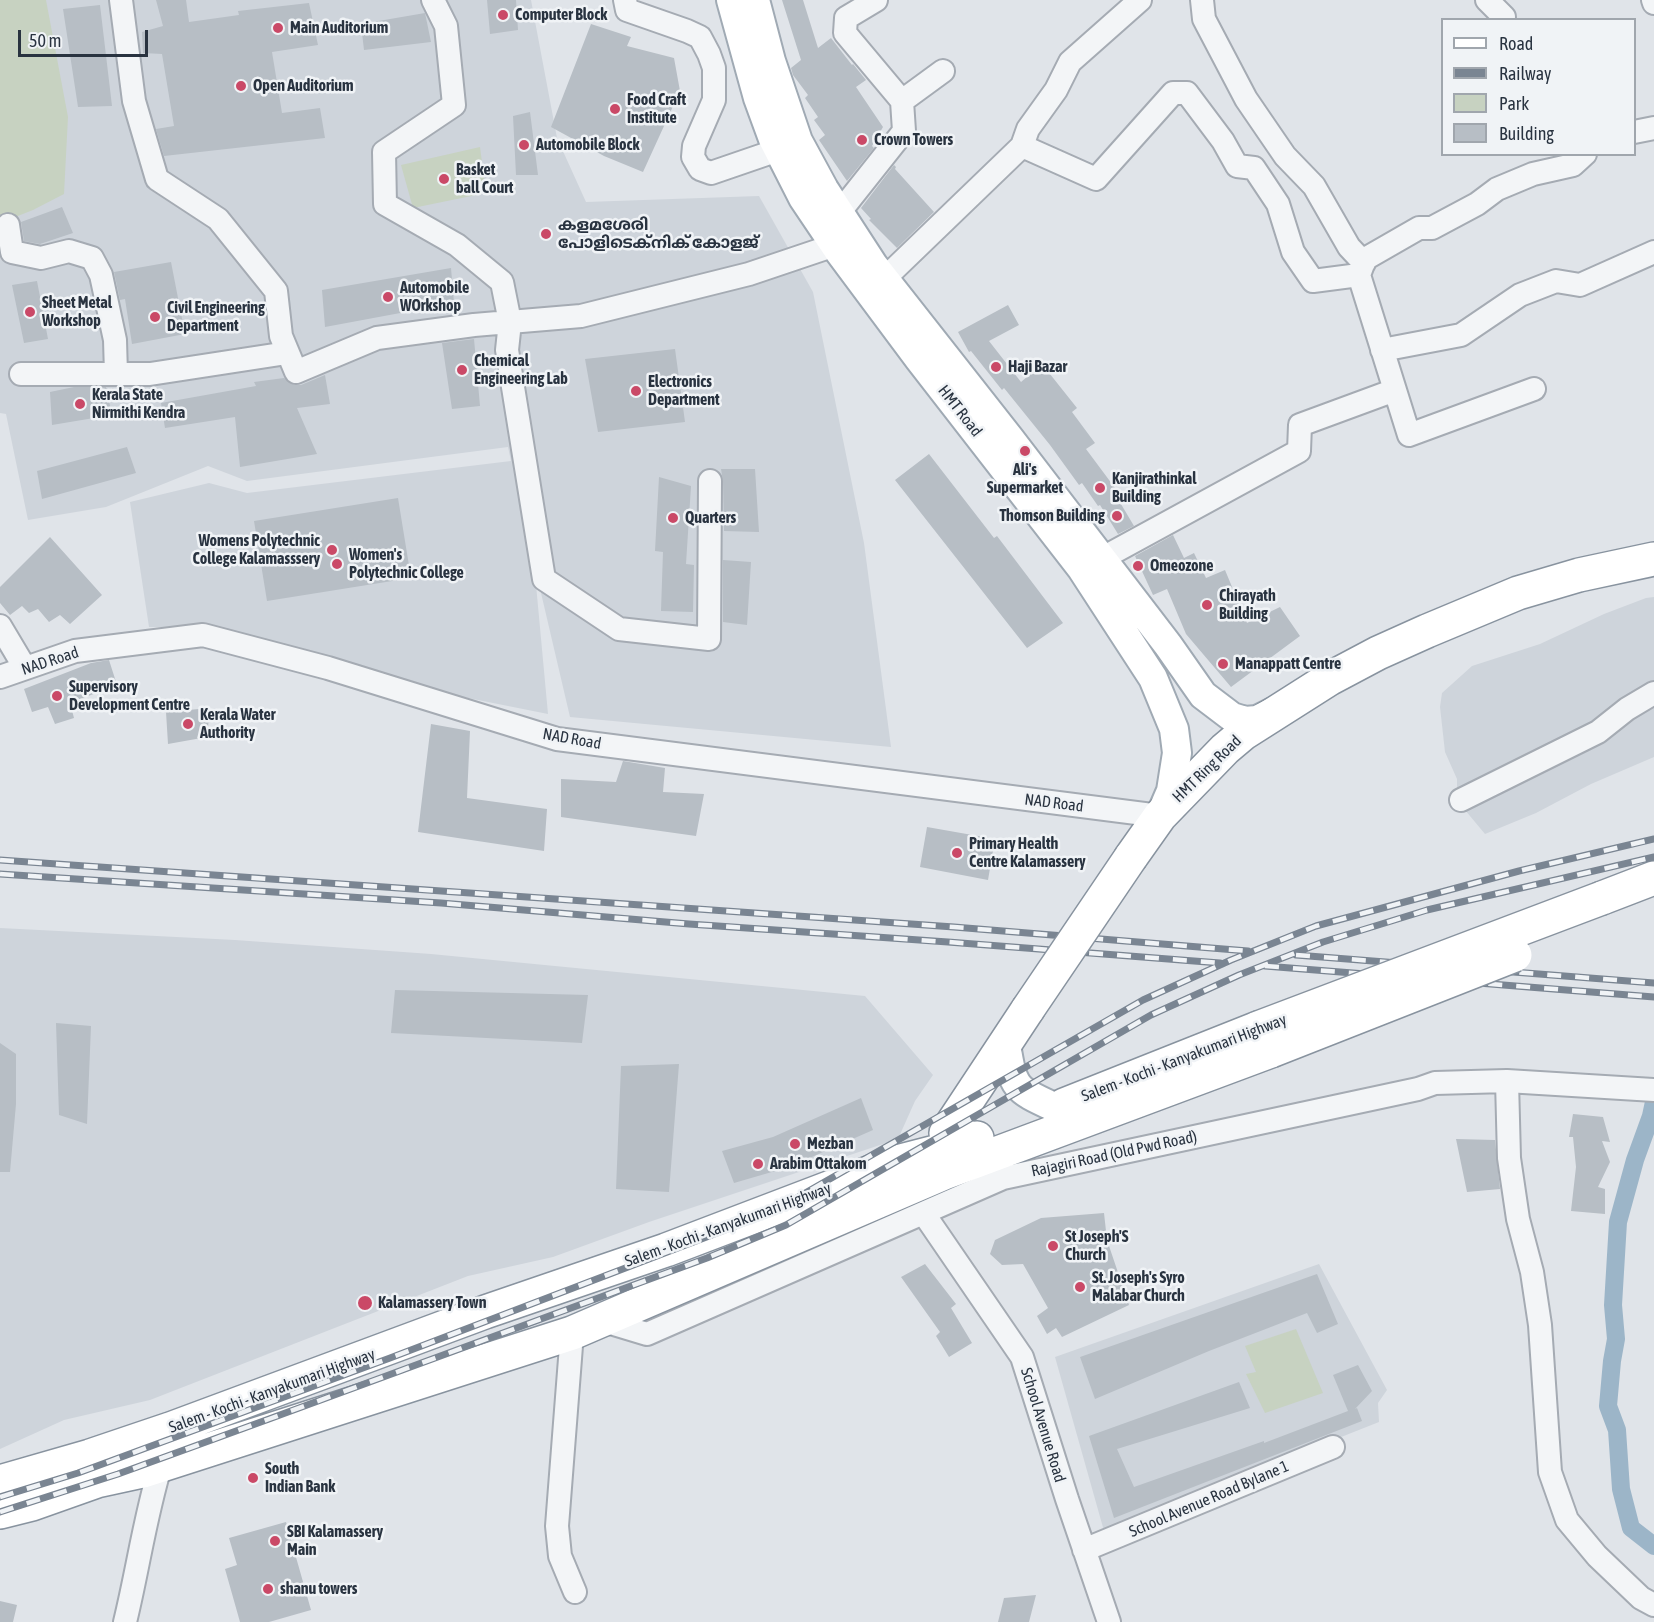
<!DOCTYPE html>
<html>
<head>
<meta charset="utf-8">
<style>
	body { margin:0 }
	#map { position:relative; width:1654px; height:1622px; overflow:hidden; background:#e0e4e9; font-family:"Asap Condensed",sans-serif }
	canvas { display:block }
	.legend { position:absolute; left:1441px; top:18px; width:195px; height:138px; box-sizing:border-box; background:#f0f3f6; border:2px solid #a0a6ad; margin:0; padding:8px 10px; list-style:none; font-size:18px; color:#293340 }
	.legend li { display:flex; align-items:center; gap:12px; height:30px }
	.legend b { width:30px; border:2px solid #a0a6ad }
	.scale { position:absolute; left:18px; top:30px; width:130px; height:27px; box-sizing:border-box; border:3px solid #293340; border-top:0; padding-left:8px; font-size:18px; line-height:21px; white-space:nowrap; color:#293340; -webkit-text-stroke:4px #f0f3f6; paint-order:stroke }
</style>
</head>
<body>
<div id="map">
<canvas width="1654" height="1622"></canvas>
<ul class="legend">
<li><b style="height:8px;background:#fff"></b>Road</li>
<li><b style="height:8px;background:#7a8592"></b>Railway</li>
<li><b style="height:16px;background:#c7d2c1"></b>Park</li>
<li><b style="height:16px;background:#b7bec5"></b>Building</li>
</ul>
<div class="scale">50 m</div>
</div>
<script>
const g = document.querySelector('canvas').getContext('2d');
g.lineJoin = 'round';
function fill(path, color) { g.fillStyle = color; g.fill(path, 'evenodd'); }
function trace(path, color, width, dash) { g.strokeStyle = color; g.lineWidth = width; g.lineCap = dash ? 'butt' : 'round'; g.setLineDash(dash || []); g.stroke(path); }
function label(font, color, halo, rows, align = 'center') {
  g.font = font + ' "Asap Condensed","Noto Sans Malayalam",sans-serif'; g.lineWidth = 5; g.setLineDash([]); g.textBaseline = 'middle'; g.strokeStyle = halo; g.fillStyle = color; for (const [text, x, y, turn = 0] of rows) {
    g.save(); g.translate(x, y); g.rotate((+turn || 0) * Math.PI / 180); g.textAlign = isNaN(turn) ? turn : align; if (halo) g.strokeText(text, 0, 0); g.fillText(text, 0, 0); g.restore();
  }
}
fill(new Path2D(`
	M0 0H531L557 138 586 202 759 196 813 292 864 543 891 747 570 717 534 563 548 714 443 693 208 627H149L130 502 209 483 247 493 511 461 508 447 247 481 208 466 106 507 28 520 6 414 0 413Z
	M1654 597V757L1591 784 1536 813 1485 834 1465 810 1457 790V779L1445 752 1440 707 1442 693 1472 666 1540 644 1604 614 1646 598Z
	M0 928 235 940 431 954 865 996 933 1075 915 1101 898 1139 649 1222 553 1257 468 1276 150 1400 64 1420 0 1449Z
	M1319 1264 1387 1390 1378 1403 1379 1422 1104 1531 1055 1357Z`), '#ced4db');
fill(new Path2D(`
	M0 0H46L68 117 64 194 33 210 0 223Z
	M480 147 486 193 413 208 401 165Z
	M1296 1329 1323 1393 1265 1413 1246 1374 1256 1372 1245 1346Z`), '#c7d2c1');
trace(new Path2D(`
	M1654 1102 1651 1116 1635 1160 1618 1222 1613 1305 1616 1339 1612 1361 1608 1406 1617 1430 1621 1489 1631 1528 1654 1546`), '#9cb5c8', 18);
fill(new Path2D(`
	M156 0H186L189 22 239 15 238 11 309 3 318 45 272 52 282 113 320 108 325 138 164 156 156 129 174 126 162 54 143 53 142 32 163 26Z
	M487 0H516L518 30 490 34Z
	M782 0H803L818 48 831 38 852 65 853 64 866 80 856 87 883 127 872 146 874 148 847 181 819 140 825 135 814 120 818 117 805 98 808 95 793 75 791 68 801 60Z
	M100 5 112 106 78 107 63 9Z
	M425 13 431 42 364 50 361 24Z
	M591 24 631 37 627 46 674 58 680 91 643 172 604 156 551 127Z
	M530 112 538 175H516L513 116Z
	M894 165 896 167 895 169 934 212 897 248 869 220 871 219 861 208Z
	M62 207 73 233 40 244 24 241 21 222Z
	M171 262 185 334 132 344 125 299 120 300 114 272Z
	M451 268 454 303 325 327 322 290Z
	M37 281 48 339 24 343 12 285Z
	M1008 305 1019 325 989 341 1021 382 1042 364 1077 408 1072 412 1095 443 1086 449 1118 492 1115 494 1134 526 1118 534 1100 505 1098 506 1082 483 1079 485 1050 445 1004 388 1002 390 971 351 969 352 958 332Z
	M474 339 480 406 452 409 442 343Z
	M675 349 685 422 598 432 585 359Z
	M325 375 330 404 297 408 317 454 240 467 235 417 165 428 161 403 256 386 254 382 284 378 294 385H301Z
	M74 387H106L112 415 52 425 50 392Z
	M127 447 136 473 42 499 37 471Z
	M929 454 994 538 997 536 1063 623 1027 648 895 480Z
	M721 469H755L759 532 724 531 723 481Z
	M659 477 691 486 686 564 694 565 693 612 661 611 663 552 655 551Z
	M398 498 411 578 267 601 254 521Z
	M1173 535 1184 558 1194 553 1206 578 1225 570 1247 623 1280 607 1300 636 1231 687 1186 634 1167 589 1153 595 1135 556Z
	M50 537 102 595 70 624 60 615 49 622 38 609 29 613 22 606 10 615 0 603V587Z
	M723 560 751 562 747 625 723 622Z
	M109 660 117 685 70 703 74 718 55 724 48 707 32 712 24 689 91 663Z
	M210 708 207 737 168 744 166 712Z
	M431 724 470 731 467 798 547 809 544 851 418 832Z
	M623 761 665 768 663 792 704 794 696 836 561 817V779L616 782Z
	M927 827 995 839 988 880 920 867Z
	M395 990 588 995 582 1043 391 1033Z
	M56 1023 91 1026 87 1124 59 1115Z
	M0 1043 16 1054V1104L10 1172H0Z
	M679 1064 669 1192 616 1189 621 1066Z
	M861 1098 873 1130 789 1167 734 1183 722 1151 773 1137Z
	M1573 1114 1603 1117 1610 1142 1602 1141 1610 1162 1598 1187 1605 1189V1214L1571 1211 1576 1167 1573 1137H1569Z
	M1456 1139 1495 1140 1500 1189 1467 1192Z
	M1104 1213 1107 1240 1129 1305 1062 1337 1056 1328 1047 1334 1037 1316 1048 1308 1023 1264 1002 1265 990 1254 995 1240 1041 1218Z
	M925 1264 956 1304 951 1308 972 1343 949 1357 936 1336 940 1332 901 1277Z
	M1317 1274 1338 1324 1317 1333 1307 1313 1209 1351 1095 1399 1080 1357Z
	M1358 1365 1372 1391 1355 1409 1357 1408 1362 1421 1114 1518 1089 1436 1239 1382 1250 1408 1117 1449 1134 1487 1264 1441V1443L1348 1411 1333 1375Z
	M286 1522 311 1610 269 1622H240L225 1569 237 1565 229 1538Z
	M1036 1595 1029 1622H998L1004 1598Z
	M0 1601 17 1605 13 1622H0Z`), '#b7bec5');
const minor = new Path2D(`
	M121 0 134 101 157 179 218 219 276 291 281 336 296 372 377 338 474 325 581 316 749 274 835 245
	M433 0 446 26 454 105 384 152 385 204 457 245 502 282 510 322 507 350 544 579 619 629 709 639 710 481
	M625 0 627 10 687 31 700 37 709 54 714 68V100L694 146 693 157 700 169 711 173 778 150
	M1202 0 1204 19 1246 99 1285 156 1314 186 1349 247 1364 263
	M1487 0 1504 17
	M1653 0 1654 3
	M902 101 943 71
	M1634 132 1654 128
	M1022 146 1028 129 1056 90 1070 62 1140 0
	M839 213 904 131 902 101 845 33 846 18 876 0
	M8 225 12 252 41 258 69 251 92 258 101 275 115 340 116 374
	M1359 275 1365 259 1419 228H1432L1477 204 1497 189 1533 174 1573 165 1585 154
	M884 279 1022 146 1096 179 1173 93H1187L1223 141 1237 166 1254 168 1278 204 1293 252 1313 281 1359 275 1409 435 1534 389
	M1382 350 1461 335 1520 295 1556 281 1580 285 1654 252
	M21 374H150L287 353
	M1101 559 1299 451 1300 425 1395 390
	M0 626 25 668
	M0 677 75 651 203 635 328 668 557 739 1160 816
	M1461 800 1598 732 1627 709 1654 693
	M1507 1081 1509 1158 1518 1219 1532 1272 1540 1325 1550 1472 1567 1520 1597 1556 1641 1598 1654 1605
	M924 1214 1022 1357 1067 1499 1109 1622
	M604 1321 647 1334 1003 1178 1418 1089 1435 1083 1507 1081 1654 1090
	M572 1333 557 1526 560 1556 575 1592
	M1084 1550 1333 1447
	M125 1622C138 1569 145 1516 161 1464`);
const major = new Path2D(`
	M731 0 758 98 773 139 803 198 840 253 919 359 1082 569 1153 678 1174 729 1177 753 1171 791 1161 814
	M755 0 771 61 798 141 824 189 874 266 1010 439 1168 645 1203 695 1232 717 1245 721 1257 720 1273 712
	M1006 1044C1013 1089 1015 1089 1056 1108`);
const highway = new Path2D(`
	M1131 857 1160 816 1225 749 1244 733 1329 679 1378 653 1427 631 1518 593 1579 575 1654 559
	M1602 898 1654 878
	M1064 1105 1258 1028
	M951 1148 946 1133 1028 1009
	M0 1482 90 1456 170 1429 485 1312 666 1250 897 1162 951 1148 977 1138
	M0 1512 32 1504 97 1481 143 1471 572 1333 944 1173 1271 1051`);
trace(minor, '#a5abb3', 26);
trace(major, '#a0aab4', 32);
trace(highway, '#88939f', 36);
trace(minor, '#f3f5f7', 22);
trace(major, '#fff', 28);
trace(highway, '#fff', 33);
const rail = new Path2D(`
	M0 860 954 927 1248 951
	M0 874 441 903 689 924 948 942 1220 963
	M1296 955 1654 983
	M1265 966 1654 997
	M0 1497 78 1473 390 1358 772 1212 1143 1000 1231 960 1316 926 1519 871 1654 839
	M0 1512 118 1474 269 1419 707 1258 786 1225 1151 1015 1239 975 1323 942 1427 910 1654 857`);
trace(rail, '#7a8592', 7);
trace(rail, '#f0f3f6', 4.5, [14]);
const highwayBridge = new Path2D(`
	M1028 1009 1131 857
	M1258 1028 1602 898
	M1271 1051 1515 955`);
trace(highwayBridge, '#88939f', 36, []);
trace(highwayBridge, '#fff', 33);
for (const [x, y, r, color] of [
	[503,15,6,"#ca4967"],
	[278,28,6,"#ca4967"],
	[241,86,6,"#ca4967"],
	[615,109,6,"#ca4967"],
	[862,140,6,"#ca4967"],
	[524,145,6,"#ca4967"],
	[444,179,6,"#ca4967"],
	[546,234,6,"#ca4967"],
	[388,297,6,"#ca4967"],
	[30,312,6,"#ca4967"],
	[155,317,6,"#ca4967"],
	[996,367,6,"#ca4967"],
	[462,370,6,"#ca4967"],
	[636,391,6,"#ca4967"],
	[80,404,6,"#ca4967"],
	[1025,451,6,"#ca4967"],
	[1100,488,6,"#ca4967"],
	[1117,516,6,"#ca4967"],
	[673,518,6,"#ca4967"],
	[332,550,6,"#ca4967"],
	[337,564,6,"#ca4967"],
	[1138,566,6,"#ca4967"],
	[1207,605,6,"#ca4967"],
	[1223,664,6,"#ca4967"],
	[57,696,6,"#ca4967"],
	[188,724,6,"#ca4967"],
	[957,853,6,"#ca4967"],
	[795,1144,6,"#ca4967"],
	[758,1164,6,"#ca4967"],
	[1053,1246,6,"#ca4967"],
	[1080,1287,6,"#ca4967"],
	[365,1303,8,"#ca4967"],
	[253,1478,6,"#ca4967"],
	[275,1541,6,"#ca4967"],
	[268,1589,6,"#ca4967"]
]) { const dot = new Path2D(); dot.arc(x, y, r, 0, 2 * Math.PI); g.fillStyle = color; g.fill(dot); trace(dot, '#f0f3f6', 2); }
label('bold 16px', '#293340', '#f0f3f6', [
	["Computer Block",515,15],
	["Main Auditorium",290,28],
	["Open Auditorium",253,86],
	["Food Craft",627,100],
	["Institute",627,118],
	["Crown Towers",874,140],
	["Automobile Block",536,145],
	["Basket",456,170],
	["ball Court",456,188],
	["കളമശേരി",558,225],
	["പോളിടെക്നിക് കോളജ്",558,243],
	["Automobile",400,288],
	["WOrkshop",400,306],
	["Sheet Metal",42,303],
	["Workshop",42,321],
	["Civil Engineering",167,308],
	["Department",167,326],
	["Chemical",474,361],
	["Engineering Lab",474,379],
	["Haji Bazar",1008,367],
	["Electronics",648,382],
	["Department",648,400],
	["Kerala State",92,395],
	["Nirmithi Kendra",92,413],
	["Ali's",1025,470,"center"],
	["Supermarket",1025,488,"center"],
	["Kanjirathinkal",1112,479],
	["Building",1112,497],
	["Thomson Building",1105,516,"right"],
	["Quarters",685,518],
	["Womens Polytechnic",320,541,"right"],
	["College Kalamasssery",320,559,"right"],
	["Women's",349,555],
	["Polytechnic College",349,573],
	["Omeozone",1150,566],
	["Chirayath",1219,596],
	["Building",1219,614],
	["Manappatt Centre",1235,664],
	["Supervisory",69,687],
	["Development Centre",69,705],
	["Kerala Water",200,715],
	["Authority",200,733],
	["Primary Health",969,844],
	["Centre Kalamassery",969,862],
	["Mezban",807,1144],
	["Arabim Ottakom",770,1164],
	["St Joseph'S",1065,1237],
	["Church",1065,1255],
	["St. Joseph's Syro",1092,1278],
	["Malabar Church",1092,1296],
	["Kalamassery Town",378,1303],
	["South",265,1469],
	["Indian Bank",265,1487],
	["SBI Kalamassery",287,1532],
	["Main",287,1550],
	["shanu towers",280,1589]
], 'left');
label('16px', '#293340', '#f0f3f6', [
	["HMT Road",960,411,52],
	["NAD Road",50,661,-18],
	["NAD Road",572,739,10],
	["HMT Ring Road",1207,769,-44],
	["NAD Road",1054,803,7],
	["Salem - Kochi - Kanyakumari Highway",1184,1058,-21],
	["Rajagiri Road (Old Pwd Road)",1114,1154,-12],
	["Salem - Kochi - Kanyakumari Highway",728,1225,-20],
	["Salem - Kochi - Kanyakumari Highway",272,1391,-20],
	["School Avenue Road",1043,1425,73],
	["School Avenue Road Bylane 1",1209,1499,-23]
]);
</script>
</body>
</html>
